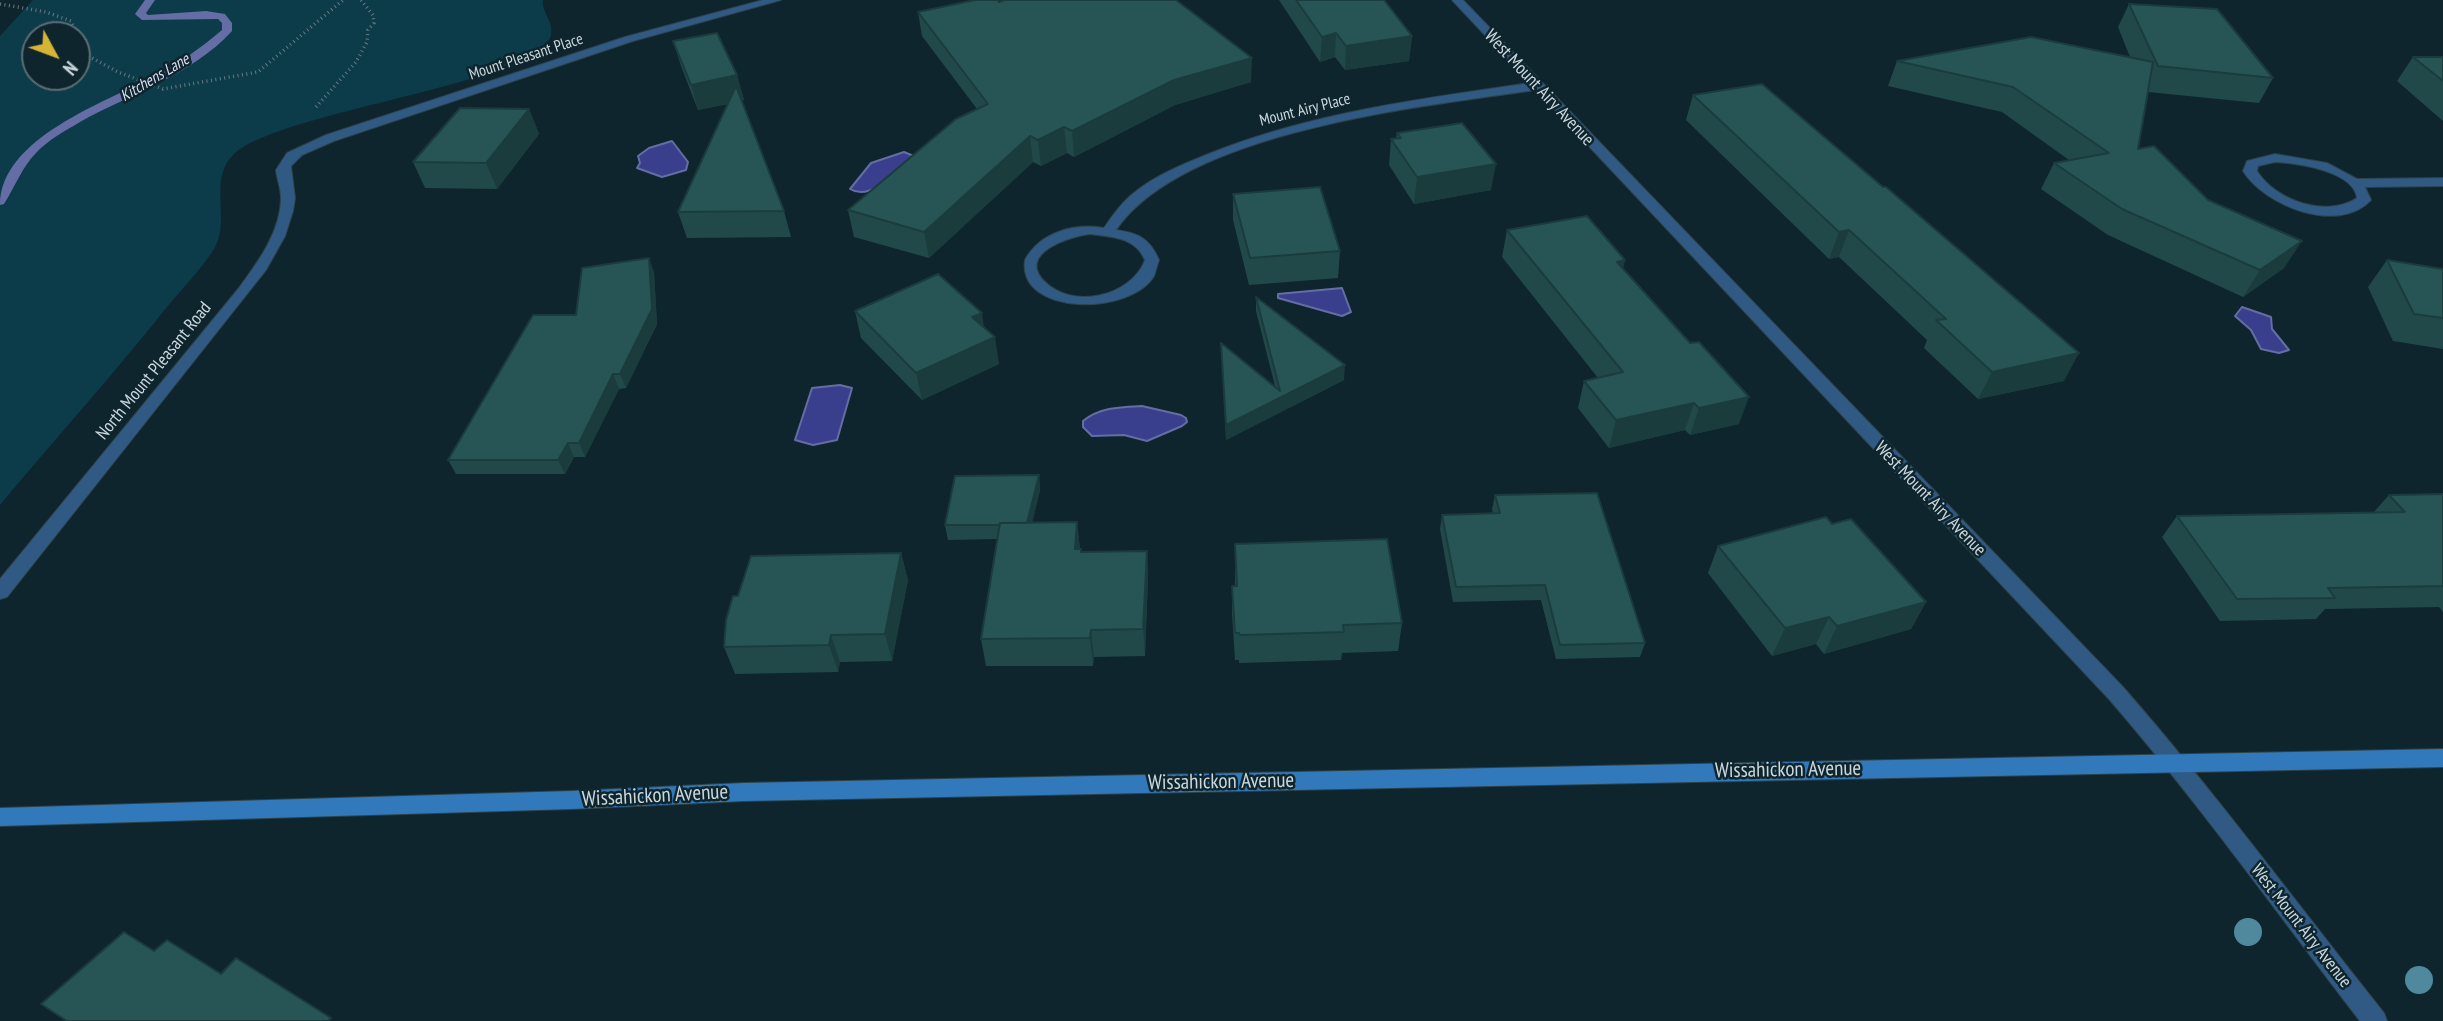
<!DOCTYPE html>
<html>
<head>
<meta charset="utf-8">
<style>
	body { margin:0 }
	#map { position:relative; width:2443px; height:1021px; overflow:hidden; background:#0f252d; font-family:"PT Sans Narrow",sans-serif }
	canvas { display:block }
	.north { position:absolute; left:21px; top:21px; width:70px; height:70px; box-sizing:border-box; background:#0f252d; border:2px solid #5a6d73; border-radius:50%; rotate:131deg; font-size:19px; font-weight:700; line-height:28px; text-align:center; color:#cad8dd }
	.north::after { content:''; display:block; margin:auto; width:24px; height:32px; background:#d5b535; clip-path:polygon(50% 0,100% 100%,50% 72%,0 100%) }
</style>
</head>
<body>
<div id="map">
<canvas width="2443" height="1021"></canvas>
<div class="north">N</div>
</div>
<script>
const g = document.querySelector('canvas').getContext('2d');
g.lineJoin = 'round';
function fill(path, color) { g.fillStyle = color; g.fill(path, 'evenodd'); }
function trace(path, color, width, dash) { g.strokeStyle = color; g.lineWidth = width; g.lineCap = dash ? 'butt' : 'round'; g.setLineDash(dash || []); g.stroke(path); }
function label(font, color, halo, rows, align = 'center') {
  g.font = font + ' "PT Sans Narrow",sans-serif'; g.lineWidth = 5; g.setLineDash([]); g.textBaseline = 'middle'; g.strokeStyle = halo; g.fillStyle = color; for (const [text, x, y, turn = 0] of rows) {
    g.save(); g.translate(x, y); g.rotate((+turn || 0) * Math.PI / 180); g.textAlign = isNaN(turn) ? turn : align; if (halo) g.strokeText(text, 0, 0); g.fillText(text, 0, 0); g.restore();
  }
}
fill(new Path2D(`
	M33 0H543C541 12 554 21 551 35 539 84 282 110 234 154 208 178 230 218 216 245 207 263 181 290 167 307 113 375 55 439 0 505V36ZM35 35H77V77H35Z`), '#0c3b4a');
const water = new Path2D(`
	M672 141 688 162 686 170 662 177 637 168 640 163 638 156 649 148Z
	M904 152 916 157C900 170 871 202 850 189L871 163Z
	M1342 288 1351 312 1342 316 1278 298V294Z
	M2242 307 2271 317 2272 329 2289 350 2279 353 2261 349 2251 330 2235 316Z
	M840 385 852 388 837 440 813 445 795 440 812 388Z
	M1142 406 1181 415 1186 418 1187 422 1182 426 1147 441 1124 435 1092 436 1083 427V421C1100 407 1121 407 1142 406Z`);
fill(water, '#393f8c');
trace(water, '#646da4', 2);
fill(new Path2D(`
	M145 0H155L146 13 148 15 206 11 225 14 232 23V31C192 75 130 94 80 122 65 131 48 140 36 153 22 167 15 187 4 204L0 205C0 138 106 102 155 76 179 63 201 48 222 30V23L218 19 142 20 135 14Z`), '#646da4');
const street = new Path2D(`
	M763 0H781L633 41 334 141 302 155 291 166 295 198 293 211 285 236 266 270 7 597 0 599V579L239 288C258 262 281 231 281 198 281 188 277 180 276 170L287 153 326 135 625 37Z
	M1452 0H1463L2123 687C2215 792 2297 904 2384 1013L2387 1021H2360C2277 913 2198 802 2109 699L1536 90C1423 106 1184 131 1116 230 1139 233 1150 239 1159 260 1157 265 1156 271 1154 276 1130 316 1017 316 1025 260 1040 232 1074 223 1104 228 1113 215 1122 202 1135 192 1156 175 1182 165 1206 155 1309 113 1420 99 1530 83ZM1090 234C1112 237 1135 237 1145 260 1131 297 1072 310 1044 281 1017 253 1071 236 1090 234Z
	M2275 154 2327 163 2357 179 2443 178V186L2365 187 2371 200C2338 235 2265 206 2243 171L2247 161ZM2275 162C2297 163 2354 171 2357 198 2326 218 2276 201 2257 171L2258 166Z`);
const secondary = new Path2D(`
	M2443 749V767L744 801 572 809 0 826V808L572 791 744 783Z`);
trace(street, '#2d4249', 2);
trace(secondary, '#2d4249', 2);
trace(new Path2D(`
	M0 4 46 12 71 21 83 50 92 58 118 72 163 89 258 72 343 0
	M316 107 356 62 367 42 368 30 374 23 373 15 361 0`), '#687a80', 3.5, [1, 3.5]);
fill(street, '#305a84');
fill(secondary, '#3279bc');
g.fillStyle = '#50899d';
for (const [x, y] of [
	[2248,932],
	[2419,980]
]) { g.beginPath(); g.arc(x, y, 14, 0, 2 * Math.PI); g.fill(); }
fill(new Path2D(`
	M1279 0H1384L1412 36 1409 61 1345 70 1335 57 1320 62Z
	M999 2 1251 82 1175 105 1074 157 1067 153 1041 166 1033 162 929 258 854 237 848 210 977 109 922 36 918 12Z
	M2129 4 2273 78 2259 103 2148 92 2138 149 2208 200 2284 268 2243 297 2108 235 2041 189 2054 163 2069 160 2002 112 1888 86 1897 61 2130 57 2118 27Z
	M673 41 737 75 744 100 742 101 784 211 791 237 687 238 678 212 728 104 698 110 681 66Z
	M2413 57H2443V121L2397 81Z
	M1693 95 2064 381 1978 399 1924 348 1927 340 1839 257 1829 259 1686 120Z
	M529 109 539 134 497 189 425 188 413 162Z
	M1397 133 1491 190 1414 204 1389 165 1391 139 1396 138Z
	M1233 194 1340 251 1338 278 1249 285 1233 220Z
	M1507 230 1625 260 1623 268 1739 424 1690 435 1685 430 1609 448 1578 408 1584 381 1598 378 1502 257Z
	M2387 260 2443 269V349L2393 341 2368 287Z
	M654 272 657 324 626 388 619 389 585 457H574L565 474H456L448 460 576 315Z
	M1256 297 1344 380 1226 440 1221 343 1275 386 1256 311Z
	M855 311 984 327 999 364 922 400 861 338Z
	M1039 475 1040 490 1032 523 1077 522 1080 549 1082 552 1147 551 1148 578 1145 656 1094 657 1093 666H986L981 639 997 539 948 540 945 525Z
	M2443 494V612L2439 607 2325 609 2316 619 2220 621 2162 537 2177 516 2373 513 2389 495Z
	M1495 495 1645 643 1640 657 1556 659 1541 600 1453 602 1440 529 1442 515 1493 514 1492 509Z
	M1832 524 1926 602 1911 629 1824 654 1816 644 1772 656 1708 573 1718 546Z
	M1235 544 1402 623 1398 651 1342 653 1341 660 1239 663V660H1235L1232 614V586H1235Z
	M901 553 908 580 892 661 840 662 838 672 735 674 724 647 738 596Z`), '#22494a');
fill(new Path2D(`
	M1336 33 1335 57 1320 62 1322 37Z
	M1412 36 1409 61 1345 70 1346 46Z
	M1252 58 1251 82 1175 105 1074 157 1072 131 1174 80Z
	M737 75 744 100 698 110 691 85Z
	M529 109 539 134 497 189 486 163Z
	M1064 127 1067 153 1041 166 1038 140Z
	M1030 136 1033 162 929 258 924 232Z
	M1496 164 1491 190 1414 204 1417 177Z
	M1849 230 1839 257 1829 259 1839 232Z
	M2302 241 2284 268 2243 297 2260 270Z
	M649 258 654 272 657 324 626 388 620 374Z
	M1625 260 1618 287 1617 262Z
	M982 313 986 340 972 317Z
	M995 337 999 364 922 400 916 373Z
	M2079 353 2064 381 1978 399 1992 372Z
	M1345 365 1344 380 1226 440V425Z
	M613 374 619 389 585 457 579 443Z
	M1749 397 1739 424 1690 435 1699 408Z
	M1694 403 1685 430 1609 448 1616 420Z
	M568 443 574 457 565 474 558 460Z
	M1039 475 1040 490 1028 539 1026 524Z
	M1077 522 1080 550 1075 549Z
	M1147 551 1148 578 1145 656 1143 629Z
	M901 553 908 580 892 661 885 634Z
	M1926 602 1911 629 1824 654 1837 626Z
	M1829 617 1816 644 1772 656 1785 628Z
	M1091 630 1094 657 1093 666 1090 638Z
	M831 635 840 662 838 672 829 645Z`), '#1b3c3c');
const building = new Path2D(`
	M975 0H998L999 2 1005 0H1176L1252 58 1174 80 1072 131 1064 127 1038 140 1030 136 924 232 848 210 956 119 988 104 918 12Z
	M1296 0H1384L1412 36 1346 46 1336 33 1322 37Z
	M2129 4 2217 9 2273 78 2158 66Z
	M717 33 737 75 691 85 673 41Z
	M2031 37 2153 62 2138 149 2154 146 2208 200 2302 241 2260 270 2122 209 2054 163 2109 153 2013 87 1897 61Z
	M2413 57H2443V81Z
	M1762 84 1883 187H1886L2079 353 1992 372 1936 320 1946 319 1849 230 1839 232 1693 95Z
	M736 86 784 211 678 212Z
	M460 108 529 109 486 163 413 162Z
	M1462 123 1496 164 1417 177 1391 139 1401 138 1397 133Z
	M1320 187 1340 251 1250 258 1233 194Z
	M1587 216 1625 260 1617 262 1690 343 1699 342 1749 397 1699 408 1694 403 1616 420 1584 381 1623 372 1507 230Z
	M649 258 652 309 620 374H613L579 443H568L558 460H448L533 315H576L582 268Z
	M2387 260 2443 269V318L2414 314Z
	M938 274 982 313 972 317 995 337 916 373 855 311Z
	M1256 297 1345 365 1226 425 1221 343 1280 391Z
	M1039 475 1027 523H1000L999 525H945L955 476Z
	M1597 493 1645 643 1560 645 1545 585 1456 587 1442 515 1500 513 1495 495Z
	M2443 494V586L2328 588 2335 598 2237 599 2177 516 2405 512 2389 495Z
	M1826 517 1832 524 1851 519 1926 602 1837 626 1829 617 1785 628 1718 546Z
	M1077 522 1075 549H1081V552L1147 551 1143 629 1091 630 1090 638 981 639 1000 523Z
	M1387 539 1402 623 1343 625 1344 632 1240 635 1239 633H1235L1232 586H1237L1235 544Z
	M901 553 885 634 831 635 829 645 724 647 726 620 733 596H738L751 556Z
	M124 932 154 951 167 940 221 974 236 958 331 1018 328 1021H67L41 1004Z`);
fill(building, '#275556');
trace(building, '#1b3c3c', 2);
label('16px', '#cad8dd', '#0f252d', [
	["Mount Pleasant Place",526,57,-18],
	["Mount Airy Place",1305,110,-14]
]);
label('italic 16px', '#d9def4', '#0f252d', [
	["Kitchens Lane",155,78,-31]
]);
label('18px', '#cad8dd', '#0f252d', [
	["West Mount Airy Avenue",1539,88,47],
	["North Mount Pleasant Road",154,371,-51],
	["West Mount Airy Avenue",1930,499,46],
	["West Mount Airy Avenue",2301,926,52]
]);
label('21px', '#cad8dd', '#0f252d', [
	["Wissahickon Avenue",1788,770,-1],
	["Wissahickon Avenue",1221,782,-1],
	["Wissahickon Avenue",655,796,-3]
]);
</script>
</body>
</html>
